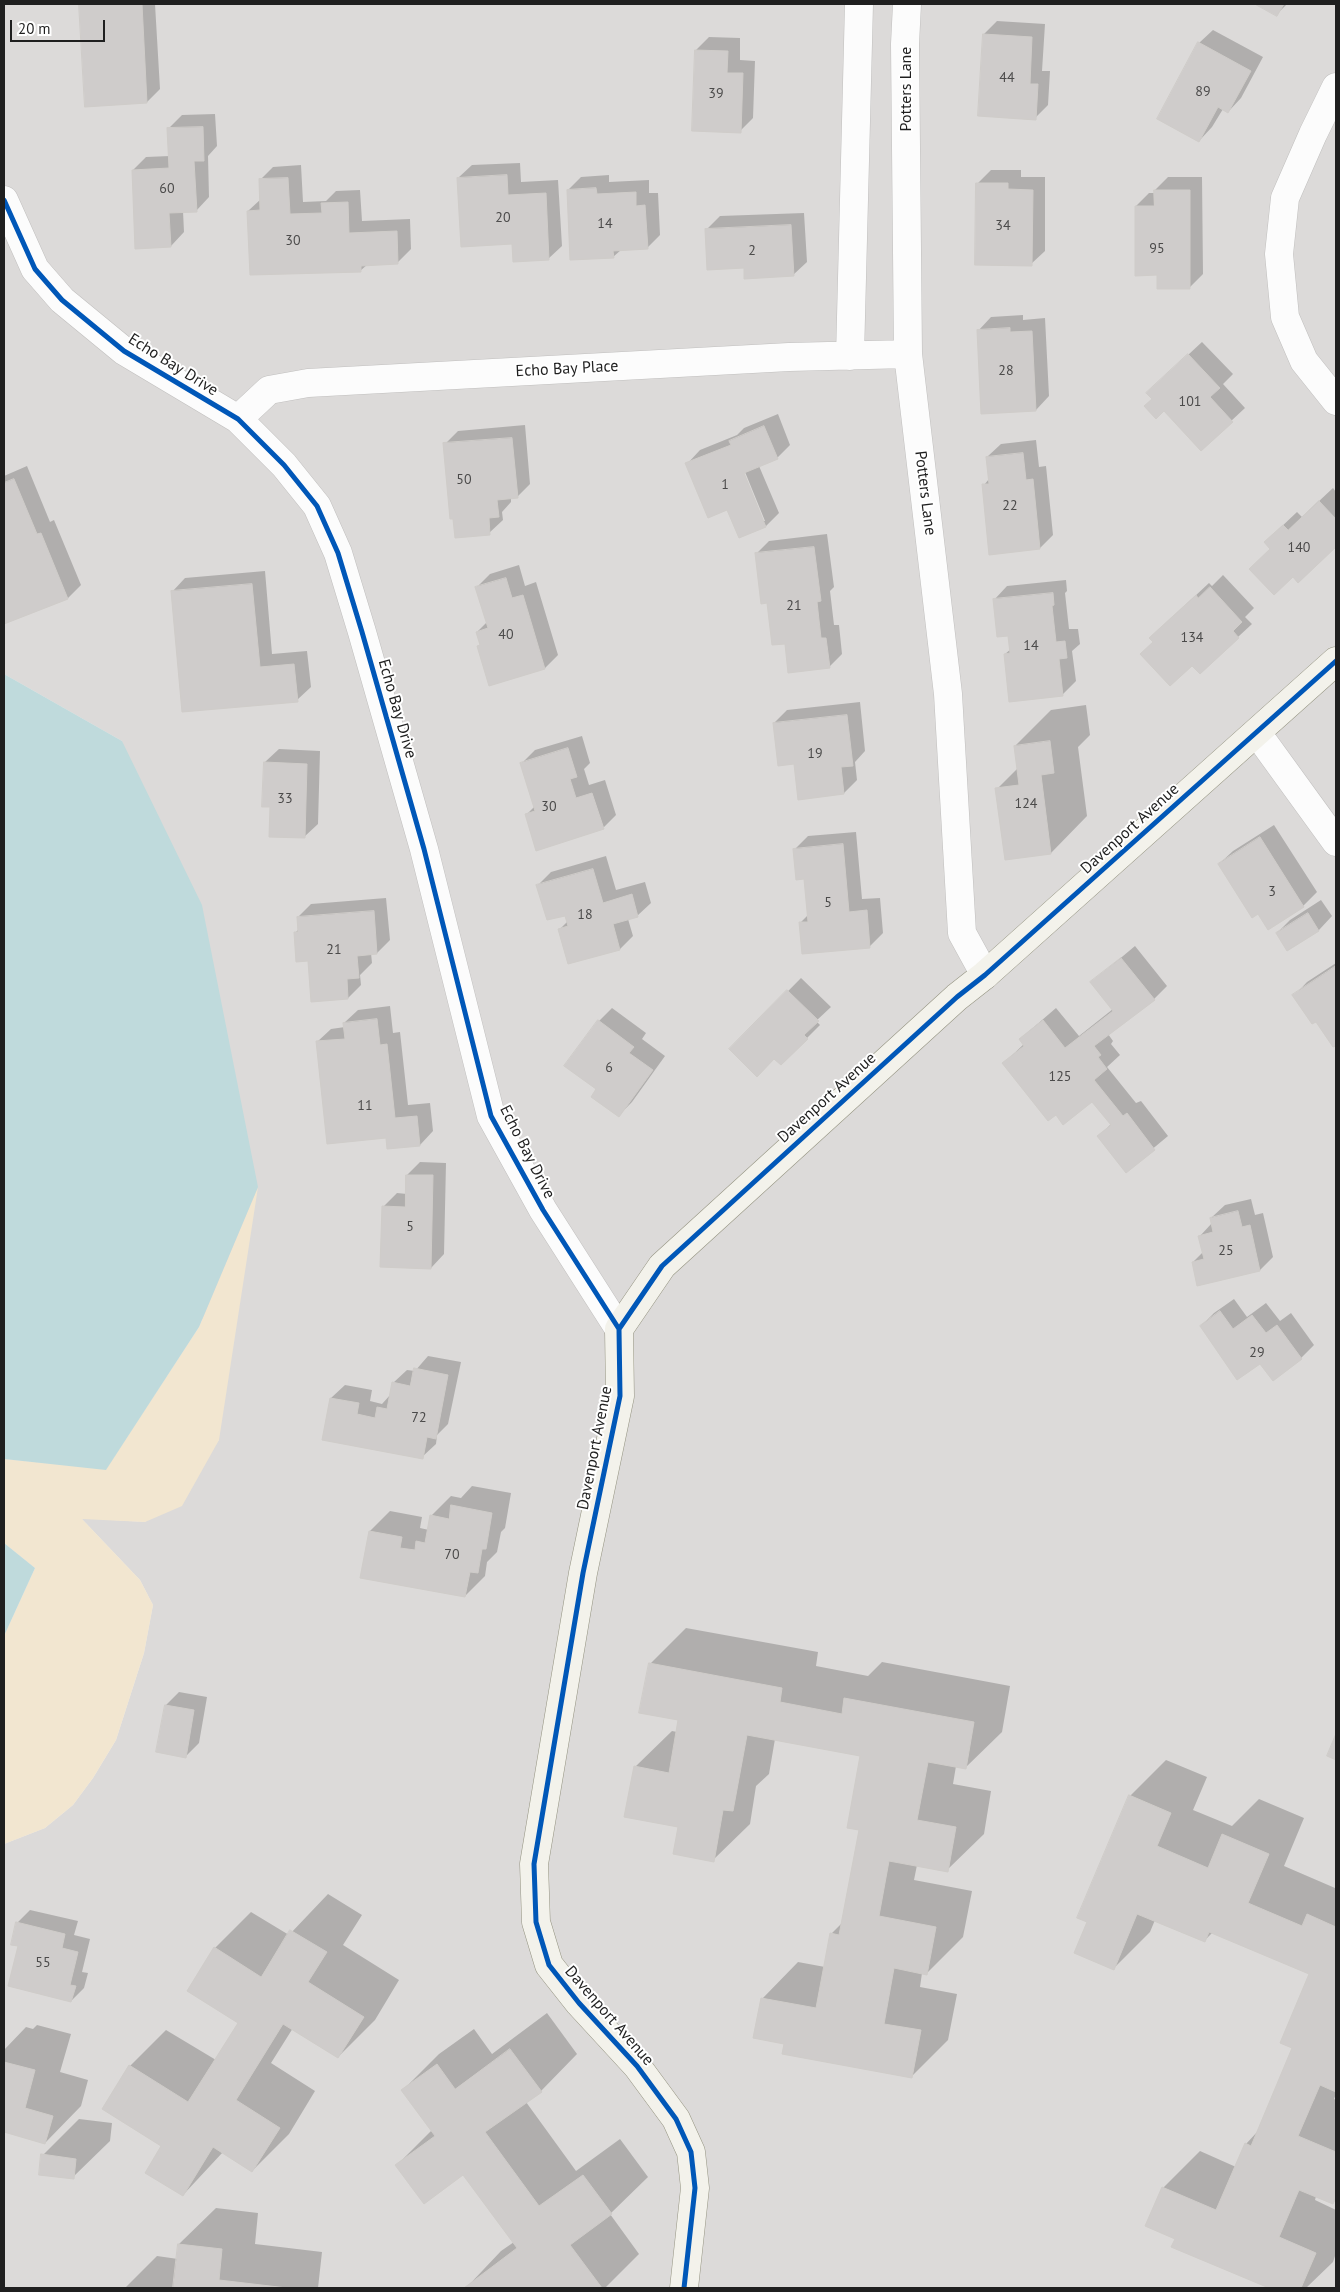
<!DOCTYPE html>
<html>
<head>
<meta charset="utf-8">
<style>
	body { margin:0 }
	#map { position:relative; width:1340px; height:2292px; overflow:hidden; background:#eceae8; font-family:"PT Sans",sans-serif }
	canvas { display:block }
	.frame { position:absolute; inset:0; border:5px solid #1f1f1f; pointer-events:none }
	.scale { position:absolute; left:10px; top:20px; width:95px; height:22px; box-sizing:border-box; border:2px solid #1f1f1f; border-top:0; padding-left:6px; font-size:15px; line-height:18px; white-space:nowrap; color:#1f1f1f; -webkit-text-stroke:4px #fff; paint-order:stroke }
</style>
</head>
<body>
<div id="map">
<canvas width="1340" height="2292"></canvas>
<div class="frame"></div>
<div class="scale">20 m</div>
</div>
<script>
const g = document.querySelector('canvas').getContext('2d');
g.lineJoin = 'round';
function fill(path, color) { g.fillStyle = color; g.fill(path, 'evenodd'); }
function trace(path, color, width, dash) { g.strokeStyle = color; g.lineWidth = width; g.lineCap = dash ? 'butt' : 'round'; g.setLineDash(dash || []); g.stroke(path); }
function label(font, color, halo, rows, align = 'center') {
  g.font = font + ' "PT Sans",sans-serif'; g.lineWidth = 4; g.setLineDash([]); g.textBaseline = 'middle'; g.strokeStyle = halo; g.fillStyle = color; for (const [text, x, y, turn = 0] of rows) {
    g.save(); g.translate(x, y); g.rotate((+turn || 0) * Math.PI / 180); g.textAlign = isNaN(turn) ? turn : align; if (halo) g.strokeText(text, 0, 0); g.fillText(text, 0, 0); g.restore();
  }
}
fill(new Path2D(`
	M4 4H1336V2288H4V1844L45 1828 73 1805 93 1778 116 1740 144 1653 153 1605 140 1580 81 1518 145 1522 219 1440 122 741 4 674Z`), '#dcdad9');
fill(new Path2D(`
	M258 1187 219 1440 182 1506 145 1522 82 1519 140 1580 153 1605 144 1653 116 1740 93 1778 73 1805 45 1828 4 1844V1636L35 1568 4 1543V1459L106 1469 199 1327Z`), '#f2e6d0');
fill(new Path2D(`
	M4 674 122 741 202 905 258 1187 199 1327 106 1470 4 1459Z
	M4 1543 35 1568 4 1636Z`), '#bfdadc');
fill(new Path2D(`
	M81 4H155L160 89 147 102 86 106Z
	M1257 4H1287L1277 14Z
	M997 21 1045 24 1042 71H1050L1048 105 1035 118 984 34Z
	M1213 30 1263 57 1241 98 1228 112 1223 109 1212 127 1199 141V43Z
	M709 37 740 38V60L755 61 753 118 740 131 696 50Z
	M215 114 217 146 208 156 209 197 196 211H183L184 232 171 246 133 170 146 157 170 156 168 129 182 115Z
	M520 163 521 182 558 180 562 246 548 259 513 243 458 178 472 165Z
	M301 165 303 202 326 201 336 191 360 190 362 221 410 219 411 249 398 262 368 264 360 271 248 211 261 199 260 180 273 167Z
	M991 170H1021V177H1045V251L1031 264 978 183Z
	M609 175V182L649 180V193H658L660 235 647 248 621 250 613 257 568 190 581 177Z
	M1168 177H1202L1203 274 1190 287 1158 274 1136 206 1149 193H1155V190Z
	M804 213 807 262 793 275 745 267 706 230 720 216Z
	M1023 315V320L1045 318 1049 396 1036 410 978 331 991 317Z
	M1202 342 1233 374 1223 384 1245 408 1201 449 1153 399 1161 380Z
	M778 414 790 445 777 458 759 466 779 513 766 526 728 509 687 464 700 450 737 435 744 428ZM743 467 765 521H762L741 468Z
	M525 425 530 484 517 497H511V502L502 512 503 520 489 533 445 444 458 431Z
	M1036 440 1039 467 1046 466 1053 535 1040 548 984 485 989 479 987 457 1001 444Z
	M27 466 50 522 54 520 81 585 68 598 4 623V476Z
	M1333 488 1336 492V545L1298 581 1272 549 1279 529 1297 512 1302 517Z
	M827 534 834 587 830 591 834 625H839L842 654 829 667 786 643 756 554 769 541Z
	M519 565 525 586 536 582 558 655 545 668 490 684 477 632 487 622 477 587 490 574Z
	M265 571 272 654 307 651 311 687 297 700 172 592 185 578Z
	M1223 575 1254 608 1245 617 1252 624 1200 672 1192 664 1154 642 1164 625 1209 583 1212 586Z
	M1066 580 1067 591 1065 593 1069 629H1078L1080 644 1072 651 1076 681 1062 695 1005 654 1011 649 1009 634 994 600 1007 586Z
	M860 702 865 751 855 762 857 780 844 793 795 763 774 723 787 710Z
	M1086 705 1090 735 1078 747 1087 816 1051 853 997 789 1018 768 1015 746 1051 710Z
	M582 736 590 763 584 769 589 785 605 780 616 815 603 828 526 815 535 806 521 764 535 750Z
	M279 749 320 751 318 824 304 837 271 806 265 762Z
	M1274 825 1317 892 1303 906 1268 928 1259 913 1219 864 1233 851Z
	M856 832 862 899 880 898 883 933 869 947 800 923 809 914 805 878 795 849 808 836Z
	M606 856 616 890 645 882 651 903 637 916 628 919 633 936 620 949 569 963 560 929 568 921 566 914 538 885 551 872Z
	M386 898 390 940 377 953H371L372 963 360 975 361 985 348 998 309 960 295 933 299 929 298 917 311 904Z
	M1321 900 1332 916 1319 930 1288 950 1277 933 1290 920Z
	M1135 946 1167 986 1154 999 1108 1034 1113 1041 1111 1044 1120 1055 1107 1067 1136 1103 1141 1101 1168 1136 1126 1171 1099 1136 1111 1124 1093 1100 1056 1113 1004 1063 1024 1044 1020 1039 1056 1008 1079 1036 1113 1009 1092 982Z
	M1336 963V1044L1334 1046 1316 1020 1294 996 1307 982Z
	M801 978 831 1007 816 1021 820 1025 781 1064 774 1057 731 1049Z
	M390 1006 393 1033 400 1032 408 1105 430 1103 433 1131 420 1145 387 1137 317 1042 331 1029 345 1027 344 1023 358 1010Z
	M612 1008 646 1033 642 1039 665 1056 632 1102 619 1115 598 1089 599 1021Z
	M420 1162 446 1163 444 1254 431 1268 383 1207 397 1193 407 1194V1175Z
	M1251 1199 1255 1215 1263 1213 1273 1257 1260 1270 1193 1262 1203 1252 1200 1236 1212 1223 1211 1218 1225 1205Z
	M1234 1299 1247 1317 1266 1303 1280 1321 1291 1313 1314 1345 1301 1358 1260 1362 1201 1326 1214 1313Z
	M428 1356 461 1362 448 1424 437 1435 436 1444 422 1457 323 1439 331 1398 345 1385 372 1390 370 1401 382 1404 391 1394 393 1383 407 1370 415 1371Z
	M472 1486 511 1493 505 1528 501 1532 497 1552 487 1562 485 1576 465 1596 362 1577 370 1531 390 1511 422 1517 420 1528 429 1530 431 1516 451 1496 461 1498Z
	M686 1628 818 1652 816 1666 868 1676 882 1662 1010 1686 1002 1732 965 1768 956 1766 953 1784 991 1791 984 1834 947 1870 917 1865 914 1880 972 1891 963 1937 927 1973H922L920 1987 957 1994 948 2040 912 2076 785 2043 762 1999 798 1962 825 1967 831 1934 843 1922 860 1829 861 1755 775 1739 769 1774 756 1786 750 1824 713 1860 680 1826 635 1767 672 1731 677 1732 680 1719 650 1664Z
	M179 1692 207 1697 199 1743 186 1756 166 1705Z
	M1166 1760 1207 1777 1193 1810 1232 1826 1259 1799 1304 1818 1284 1866 1335 1888 1336 1887V2094L1334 2099 1336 2100V2199L1333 2203 1316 2196 1315 2200 1336 2210V2253L1333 2262 1306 2288H1272L1173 2246 1176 2238 1163 2188 1200 2151 1236 2167 1246 2144 1258 2131 1294 2047 1310 1973 1213 1932 1204 1941 1155 1920 1150 1932 1114 1968 1088 1921 1130 1796Z
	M328 1894 362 1915 343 1945 399 1980 375 2020 338 2057 293 2028 271 2063 315 2091 289 2134 252 2171 223 2152 183 2195 130 2066 166 2030 216 2060 239 2023 215 1948 251 1912 289 1935Z
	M30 1910 78 1921 74 1935 90 1939 82 1972 88 1973 84 1988 71 2001 20 1945 17 1923Z
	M547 2013 577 2054 541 2091 526 2102 576 2171 620 2139 648 2177 610 2214 639 2254 605 2288H466L501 2251 514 2242 464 2174 397 2165 432 2130 403 2090 439 2054 474 2029 492 2054Z
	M37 2025 71 2034 60 2072 88 2080 81 2106 45 2143 4 2131V2050L26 2027 33 2029Z
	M79 2119 112 2123 110 2141 73 2177 43 2155Z
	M216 2208 258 2213 255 2244 322 2252 318 2288H125L157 2256 178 2259 179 2244Z`), '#0003');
const building = new Path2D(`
	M79 4H142L147 103 85 107Z
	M1255 4H1284L1277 16Z
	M983 34 1032 37 1030 84H1038L1036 120 978 116Z
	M1198 42 1251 71 1228 113 1218 107 1199 142 1157 119Z
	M695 50 728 51 727 73H743L741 133 692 131Z
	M203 127 204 161H194L197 212 169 213 171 247 135 249 132 170 169 168 167 128Z
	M507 175 508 195 546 193 549 260 513 262 512 244 461 247 457 178Z
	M288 178 290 214 322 213 321 203 348 202 349 233 397 231 398 264 361 266V272L250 275 247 211 260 210 259 179Z
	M976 183H1008V189L1033 190 1032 266 975 265Z
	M596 188 597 194 636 192V206L645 205 648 249 613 251 614 258 570 260 567 190Z
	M1154 190H1190V289H1157V275L1135 276V206H1154Z
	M791 225 794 276 744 279V268L707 270 705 229Z
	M1010 328V332L1032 331 1036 411 981 414 977 330Z
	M1188 354 1220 388 1210 397 1233 422 1201 451 1164 411 1156 419 1144 406 1152 399 1146 393Z
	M764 426 778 459 744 473 766 527 739 538 727 510 708 518 685 463 731 445 729 441Z
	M512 438 518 498 497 500 499 517 489 518 490 535 455 538 453 519H450L443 443Z
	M1023 453 1026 480 1033 479 1040 549 989 555 982 484H989L986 457Z
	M14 479 37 534 41 533 68 599 4 624V483Z
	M1319 501 1336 519V547L1298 583 1293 577 1274 595 1249 569 1270 549 1264 542 1283 525 1288 530Z
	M814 547 821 601 817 602 821 638H826L830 668 788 673 785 644 772 645 767 603 761 604 755 553Z
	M506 578 512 598 523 595 545 669 489 686 477 646 480 645 476 632 488 628 475 587Z
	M252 584 260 667 294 664 298 702 182 712 171 591Z
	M1210 587 1242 622 1233 631 1239 638 1200 674 1192 666 1170 686 1140 654 1153 642 1149 638 1196 595 1198 598Z
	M1053 593 1054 605 1052 606 1056 642 1065 641 1067 658 1059 659 1063 696 1009 702 1004 654 1010 653 1008 636 997 637 993 599Z
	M847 715 853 766 841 767 844 794 798 800 794 764 778 766 773 723Z
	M1050 741 1054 773 1041 775 1051 854 1005 860 995 788 1019 785 1014 746Z
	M568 748 577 777 570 779 576 798 592 793 604 829 536 851 525 814 535 811 520 763Z
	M264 762 307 764 305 838 269 837 270 807H262Z
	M1260 837 1304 907 1268 930 1258 914 1252 918 1218 864Z
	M843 844 849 912 867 910 870 948 802 954 799 922H808L804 879 796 880 793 849Z
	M593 869 603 903 632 894 638 917 613 924 620 950 568 964 558 929 568 926 565 916 547 920 536 885Z
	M374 911 377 954 357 956 359 978 347 979 348 999 311 1002 308 961 296 962 294 932H298L297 917Z
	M1308 913 1319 931 1287 951 1276 933Z
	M1121 958 1155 1000 1094 1046 1101 1055 1098 1057 1107 1069 1094 1080 1123 1116 1127 1113 1155 1150 1126 1173 1097 1136 1111 1125 1092 1102 1063 1125 1056 1115 1048 1121 1002 1063 1024 1046 1019 1039 1043 1020 1065 1048 1113 1011 1090 982Z
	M1336 966V1046L1333 1047 1316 1022 1312 1024 1292 995Z
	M787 990 819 1021 804 1035 808 1039 781 1065 774 1059 757 1077 729 1049Z
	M377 1019 380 1045 387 1044 395 1118 417 1116 420 1146 387 1149 386 1138 327 1144 316 1041 345 1039 343 1023Z
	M598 1020 634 1047 629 1053 653 1070 619 1117 591 1097 596 1089 564 1066Z
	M406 1175H433L431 1269 380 1267 382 1206 405 1207Z
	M1238 1211 1242 1227 1250 1225 1260 1271 1197 1286 1192 1262 1204 1259 1198 1236 1213 1232 1210 1218Z
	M1220 1311 1233 1329 1252 1315 1266 1333 1277 1325 1302 1359 1273 1381 1260 1364 1237 1380 1200 1326Z
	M414 1368 448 1375 436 1439 427 1437 423 1459 322 1440 330 1398 359 1403 357 1414 375 1418 377 1407 387 1409 392 1382 410 1386Z
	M451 1505 492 1513 486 1549H482L478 1573 470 1572 465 1597 360 1578 369 1531 402 1537 400 1548 415 1550 416 1541 425 1543 430 1515 449 1519Z
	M649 1663 782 1688 780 1702 842 1714 844 1698 974 1722 966 1769 928 1762 917 1820 956 1827 948 1872 889 1861 879 1916 936 1927 927 1975 894 1968 884 2024 921 2030 912 2078 782 2054 784 2044 753 2038 761 1998 816 2008 830 1933 839 1935 859 1830 847 1828 860 1756 747 1735 733 1811 723 1810 714 1862 673 1854 678 1827 624 1817 634 1766 669 1773 678 1720 639 1713Z
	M165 1705 194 1710 186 1758 156 1752Z
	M1336 1734V1760L1327 1756Z
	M1129 1795 1171 1813 1157 1846 1208 1868 1222 1834 1269 1854 1248 1903 1302 1926 1307 1914 1336 1927V2092L1320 2085 1298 2136 1336 2152V2197L1333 2204 1299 2190 1279 2237 1316 2253 1301 2288H1269L1171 2247 1175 2239 1145 2226 1162 2187 1216 2210 1245 2143 1251 2146 1292 2048 1280 2043 1309 1974 1209 1932 1205 1942 1137 1914 1114 1970 1074 1953 1087 1922 1077 1918Z
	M16 1922 65 1934 62 1948 78 1952 70 1985 76 1986 71 2002 8 1986 18 1946 11 1945Z
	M290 1930 327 1952 308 1982 364 2017 338 2058 283 2024 236 2100 280 2128 252 2172 213 2147 183 2196 145 2173 161 2146 102 2109 129 2065 188 2102 238 2023 187 1991 214 1947 261 1977Z
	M510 2049 542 2092 485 2132 539 2206 583 2175 612 2214 570 2245 602 2288H464L517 2248 463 2175 424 2204 395 2165 435 2136 401 2090 437 2064 455 2089Z
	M4 2062 35 2070 25 2108 53 2116 45 2144 4 2132Z
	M41 2154 76 2159 74 2179 39 2175Z
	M178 2244 222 2249 219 2280 287 2288H173Z`);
fill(building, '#cfcccb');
trace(building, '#cfccc9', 1);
const street = new Path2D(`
	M907 4 905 44 908 354 948 694 962 933 985 975
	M1336 87 1313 134 1285 198 1279 254 1285 317 1304 361 1336 401
	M4 200 35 269 62 300 124 351 238 419 284 465 317 506 338 553 362 632 424 849 491 1116 543 1210 619 1329
	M850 356 859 4
	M238 419 269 390 308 383 789 357 908 354
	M1257 733 1336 842`);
const secondary = new Path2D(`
	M684 2288 695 2188 691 2152 676 2119 637 2066 579 2003 549 1965 536 1922 534 1864 583 1573 620 1396 619 1329 662 1266 957 997 985 975 1336 661`);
trace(street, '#c0bfbe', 29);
trace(secondary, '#959482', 29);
trace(street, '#fcfcfc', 28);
trace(secondary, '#f3f2eb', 28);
trace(new Path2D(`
	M4 200 35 269 62 300 124 351 238 419 284 465 317 506 338 553 362 632 424 849 491 1116 543 1210 619 1329
	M684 2288 695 2188 691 2152 676 2119 637 2066 579 2003 549 1965 536 1922 534 1864 583 1573 620 1396 619 1329 662 1266 957 997 985 975 1336 661`), '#0057b8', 5);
label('14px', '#4b4a4a', null, [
	["44",1007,78],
	["89",1203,92],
	["39",716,94],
	["60",167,189],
	["20",503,218],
	["14",605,224],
	["34",1003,226],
	["30",293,241],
	["95",1157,249],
	["2",752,251],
	["28",1006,371],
	["101",1190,402],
	["50",464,480],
	["1",725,485],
	["22",1010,506],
	["140",1299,548],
	["21",794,606],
	["40",506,635],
	["134",1192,638],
	["14",1031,646],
	["19",815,754],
	["33",285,799],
	["124",1026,804],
	["30",549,807],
	["3",1272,892],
	["5",828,903],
	["18",585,915],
	["21",334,950],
	["6",609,1068],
	["125",1060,1077],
	["11",365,1106],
	["5",410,1227],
	["25",1226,1251],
	["29",1257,1353],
	["72",419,1418],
	["70",452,1555],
	["55",43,1963]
]);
label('16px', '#1f1f1f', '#fff', [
	["Potters Lane",906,89,-90],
	["Echo Bay Drive",173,365,32],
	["Echo Bay Place",567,369,-3],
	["Potters Lane",925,493,83],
	["Echo Bay Drive",397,709,74],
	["Davenport Avenue",1130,829,-42],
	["Davenport Avenue",827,1098,-42],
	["Echo Bay Drive",527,1152,63],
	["Davenport Avenue",595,1448,-79],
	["Davenport Avenue",609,2016,49]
]);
</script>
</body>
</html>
